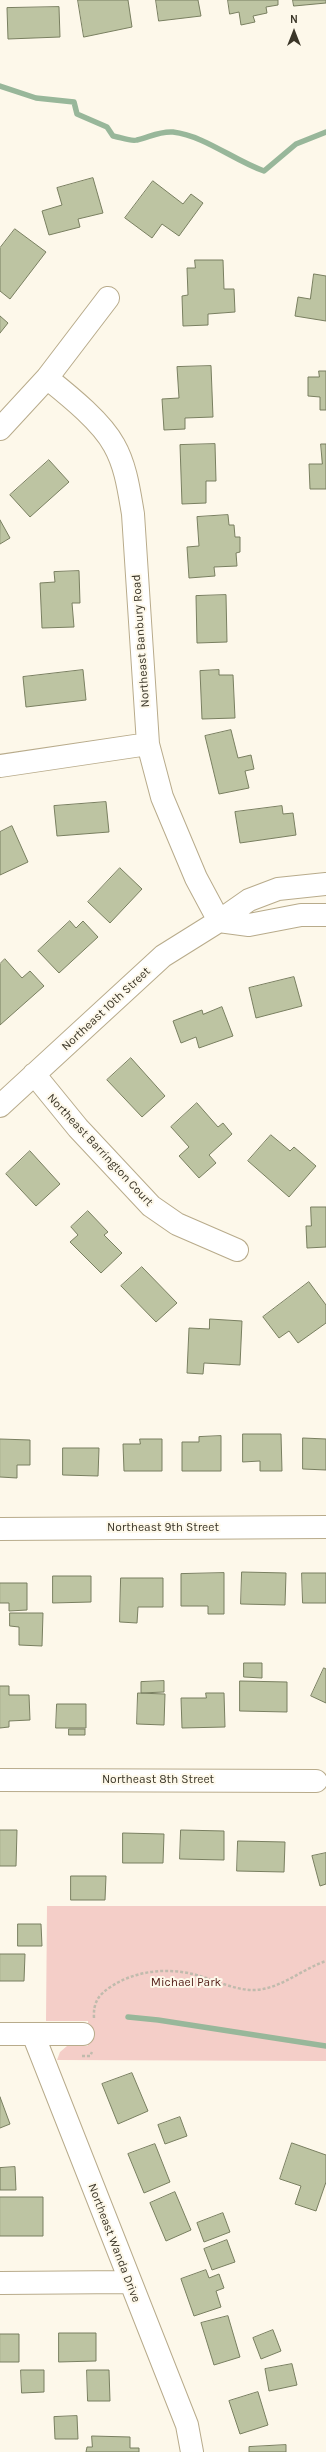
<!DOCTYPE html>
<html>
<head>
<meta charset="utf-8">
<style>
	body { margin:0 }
	#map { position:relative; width:326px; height:2452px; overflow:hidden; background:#fdf8ea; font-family:Karla,sans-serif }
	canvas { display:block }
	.north { position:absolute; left:274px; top:12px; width:40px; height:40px; -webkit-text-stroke:3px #fdf8ea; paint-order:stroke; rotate:0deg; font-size:11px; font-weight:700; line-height:16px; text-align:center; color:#3b3628 }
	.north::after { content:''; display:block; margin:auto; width:14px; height:18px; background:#3b3628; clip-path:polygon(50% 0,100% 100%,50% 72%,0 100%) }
</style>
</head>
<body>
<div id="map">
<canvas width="326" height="2452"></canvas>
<div class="north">N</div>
</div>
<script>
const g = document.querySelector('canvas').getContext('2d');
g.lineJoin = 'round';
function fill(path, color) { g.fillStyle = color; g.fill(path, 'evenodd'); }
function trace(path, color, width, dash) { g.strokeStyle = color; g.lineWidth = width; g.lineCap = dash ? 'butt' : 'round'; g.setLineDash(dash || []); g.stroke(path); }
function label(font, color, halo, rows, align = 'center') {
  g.font = font + ' Karla,sans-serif'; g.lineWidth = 4; g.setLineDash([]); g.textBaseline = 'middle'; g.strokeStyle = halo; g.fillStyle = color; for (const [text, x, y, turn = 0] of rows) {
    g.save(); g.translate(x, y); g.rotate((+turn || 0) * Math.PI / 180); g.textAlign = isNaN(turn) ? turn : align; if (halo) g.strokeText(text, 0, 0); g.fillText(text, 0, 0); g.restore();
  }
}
fill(new Path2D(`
	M47 1906H326V2061L57 2060 60 2052 67 2046H88V2021H46Z`), '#f4cec8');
trace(new Path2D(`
	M0 86 36 98 74 102 77 114 107 127 113 136C120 137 131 142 137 140 150 137 159 131 173 132 205 136 233 160 264 171L296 144 326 132
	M128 2017 158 2020 326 2046`), '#98b79a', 5.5);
const building = new Path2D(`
	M78 0H128L132 27 84 37Z
	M156 0H198L201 16 159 21Z
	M228 0H278V5L266 7 267 13 253 16 255 22 241 25 239 12 230 14Z
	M293 0H326V3L294 6Z
	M59 7 60 37 8 39 7 8Z
	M93 178 103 213 78 219 80 227 49 235 42 211 62 205 57 188Z
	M153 181 183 204 191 194 203 203 179 236 162 224 152 238 125 218Z
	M15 229 46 252 10 299 0 291V248Z
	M195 260H223L224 289H234L235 312 208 314V325L183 326 182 296 188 295 187 268H195Z
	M314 274 326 276V321L295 316 298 297 310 299Z
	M0 316 8 323 0 333Z
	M211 366 213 417 185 418V429L164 430 162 399 179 398 177 367Z
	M319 371H326V410H320V397L308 396V377H319Z
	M215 444 216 481H206V503L182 504 180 445Z
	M321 444H326V489H310L309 464H322Z
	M49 460 69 482 30 517 10 495Z
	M228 515 229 525H234L235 537H240V552L236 553 237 566 214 567 215 576 189 578 187 547 199 546 197 517Z
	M0 520 10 538 0 544Z
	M79 571 80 603H72L74 627 42 628 40 583 55 582 54 572Z
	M226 595 227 642 197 643 196 596Z
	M83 670 86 700 26 707 23 677Z
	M219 670V675H233L235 718 202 719 200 671Z
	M231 730 238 758 251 755 254 769 245 771 249 788 219 794 205 736Z
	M106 802 109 832 57 836 54 806Z
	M282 806 283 814 293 813 296 835 240 843 235 812Z
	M12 826 28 862 0 875V832Z
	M120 868 142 889 110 923 88 902Z
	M70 921 76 928 83 921 98 937 59 973 38 951Z
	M5 959 22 978 30 971 44 986 0 1025V964Z
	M294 977 302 1006 256 1018 249 988Z
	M222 1007 233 1036 199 1048 196 1037 181 1043 173 1021 202 1010 203 1014Z
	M131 1058 165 1096 142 1117 107 1080Z
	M197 1103 218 1127 223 1123 232 1134 209 1155 216 1163 199 1178 179 1156 189 1147 171 1127Z
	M271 1135 290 1151 294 1147 316 1166 289 1197 248 1161Z
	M30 1151 60 1184 36 1206 6 1174Z
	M311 1207H326V1247L307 1248 306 1226H311Z
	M88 1211 108 1232 104 1235 122 1253 101 1273 70 1242 78 1235 71 1227Z
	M142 1267 177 1303 156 1322 121 1286Z
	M309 1282 326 1305V1323L298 1343 289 1331 279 1338 263 1317Z
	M210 1319 242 1321 240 1365 204 1363 203 1374 187 1373 189 1328 209 1329Z
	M243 1434H281L282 1471H260V1461L243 1462Z
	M221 1436V1471H182V1442H199V1437Z
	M303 1438 326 1439V1470L303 1469Z
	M0 1439 30 1440V1465H17V1478L0 1477Z
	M140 1439H162V1471H124L123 1444H140Z
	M63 1448H99L98 1476 63 1475Z
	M242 1572 286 1573 285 1605 241 1604Z
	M224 1573V1614H208V1606H181V1574Z
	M302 1573H326V1603H303Z
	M53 1576H91V1602L53 1603Z
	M121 1578H163V1607H138L137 1623 120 1622Z
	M0 1583H27V1610L9 1611V1603H0Z
	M10 1613H43L42 1646 19 1645V1627L10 1626Z
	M244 1663H262V1678L244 1677Z
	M324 1668 326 1669V1703L311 1696Z
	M164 1681V1692L141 1693V1682Z
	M240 1681 287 1682V1712L240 1711Z
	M0 1686H9V1695H29L30 1720 9 1721V1727L0 1728Z
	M138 1693 165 1694 164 1725 137 1724Z
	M206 1693H224L225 1727 182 1728 181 1698H206Z
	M57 1704H86V1728H56Z
	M69 1729H85V1735H69Z
	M0 1830H17L16 1866H0Z
	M181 1830 224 1831V1860L180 1859Z
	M123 1833 164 1834 163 1863H123Z
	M238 1841 285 1842 284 1872 237 1871Z
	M326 1853V1884L320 1886 312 1856Z
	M71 1876H106L105 1900H71Z
	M18 1924H41L42 1946H18Z
	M0 1954H25L24 1981H0Z
	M132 2073 148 2111 118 2124 102 2084Z
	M0 2097 10 2124 0 2128Z
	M180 2117 187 2136 165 2144 158 2125Z
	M292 2143 326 2155V2182L316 2211 295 2204 301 2186 280 2179Z
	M155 2144 170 2182 144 2193 128 2154Z
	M15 2167 16 2190H0V2168Z
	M175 2192 191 2230 166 2241 150 2203Z
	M0 2197H43V2236H0Z
	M223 2213 230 2232 204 2242 197 2223Z
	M227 2240 235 2262 212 2270 204 2249Z
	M206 2270 209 2278 219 2274 224 2288 216 2291 221 2307 194 2316 181 2279Z
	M228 2316 240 2357 214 2365 201 2323Z
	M273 2330 281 2351 261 2359 253 2338Z
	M59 2333H96V2361L59 2362Z
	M0 2334H19V2362H0Z
	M292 2364 297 2385 269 2391 265 2369Z
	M21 2370H44V2392L22 2393Z
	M87 2370H109L110 2401H88Z
	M258 2392 268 2425 240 2434 229 2401Z
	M77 2416 78 2439H55L54 2417Z
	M92 2436 130 2437V2448H139V2452H86L87 2447H92Z
	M286 2445V2452H249V2447Z`);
fill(building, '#bdc4a2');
trace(building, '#797f60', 1);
const minor = new Path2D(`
	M47 378C68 395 101 421 114 445 126 466 129 491 133 514L148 744 162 797 196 878 219 921
	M0 429 47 378 108 298
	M0 766 148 744
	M219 921 249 925 301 915H326
	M34 1074 78 1128 151 1206 177 1224 237 1250
	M0 1106 163 956 219 921 249 900 278 889 326 884
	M0 1529 326 1527
	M0 1780 316 1781
	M0 2034H83
	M33 2034 187 2425 192 2452
	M0 2283 129 2282`);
trace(minor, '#b8ab8b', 24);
trace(new Path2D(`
	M94 2018C93 2002 99 1994 112 1986 138 1969 174 1967 203 1977 220 1982 238 1991 256 1990 282 1988 302 1969 326 1961
	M82 2056H90L92 2052`), '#c0bbad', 2.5, [3, 2]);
trace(minor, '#fff', 22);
label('12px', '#3b3628', '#fdf8ea', [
	["Northeast Banbury Road",141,641,-94],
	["Northeast 10th Street",106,1009,-43],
	["Northeast Barrington Court",100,1150,47],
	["Northeast 9th Street",163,1528],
	["Northeast 8th Street",158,1780],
	["Northeast Wanda Drive",114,2243,69]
]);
label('12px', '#521c16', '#fdf8ea', [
	["Michael Park",186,1983]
]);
</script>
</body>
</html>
